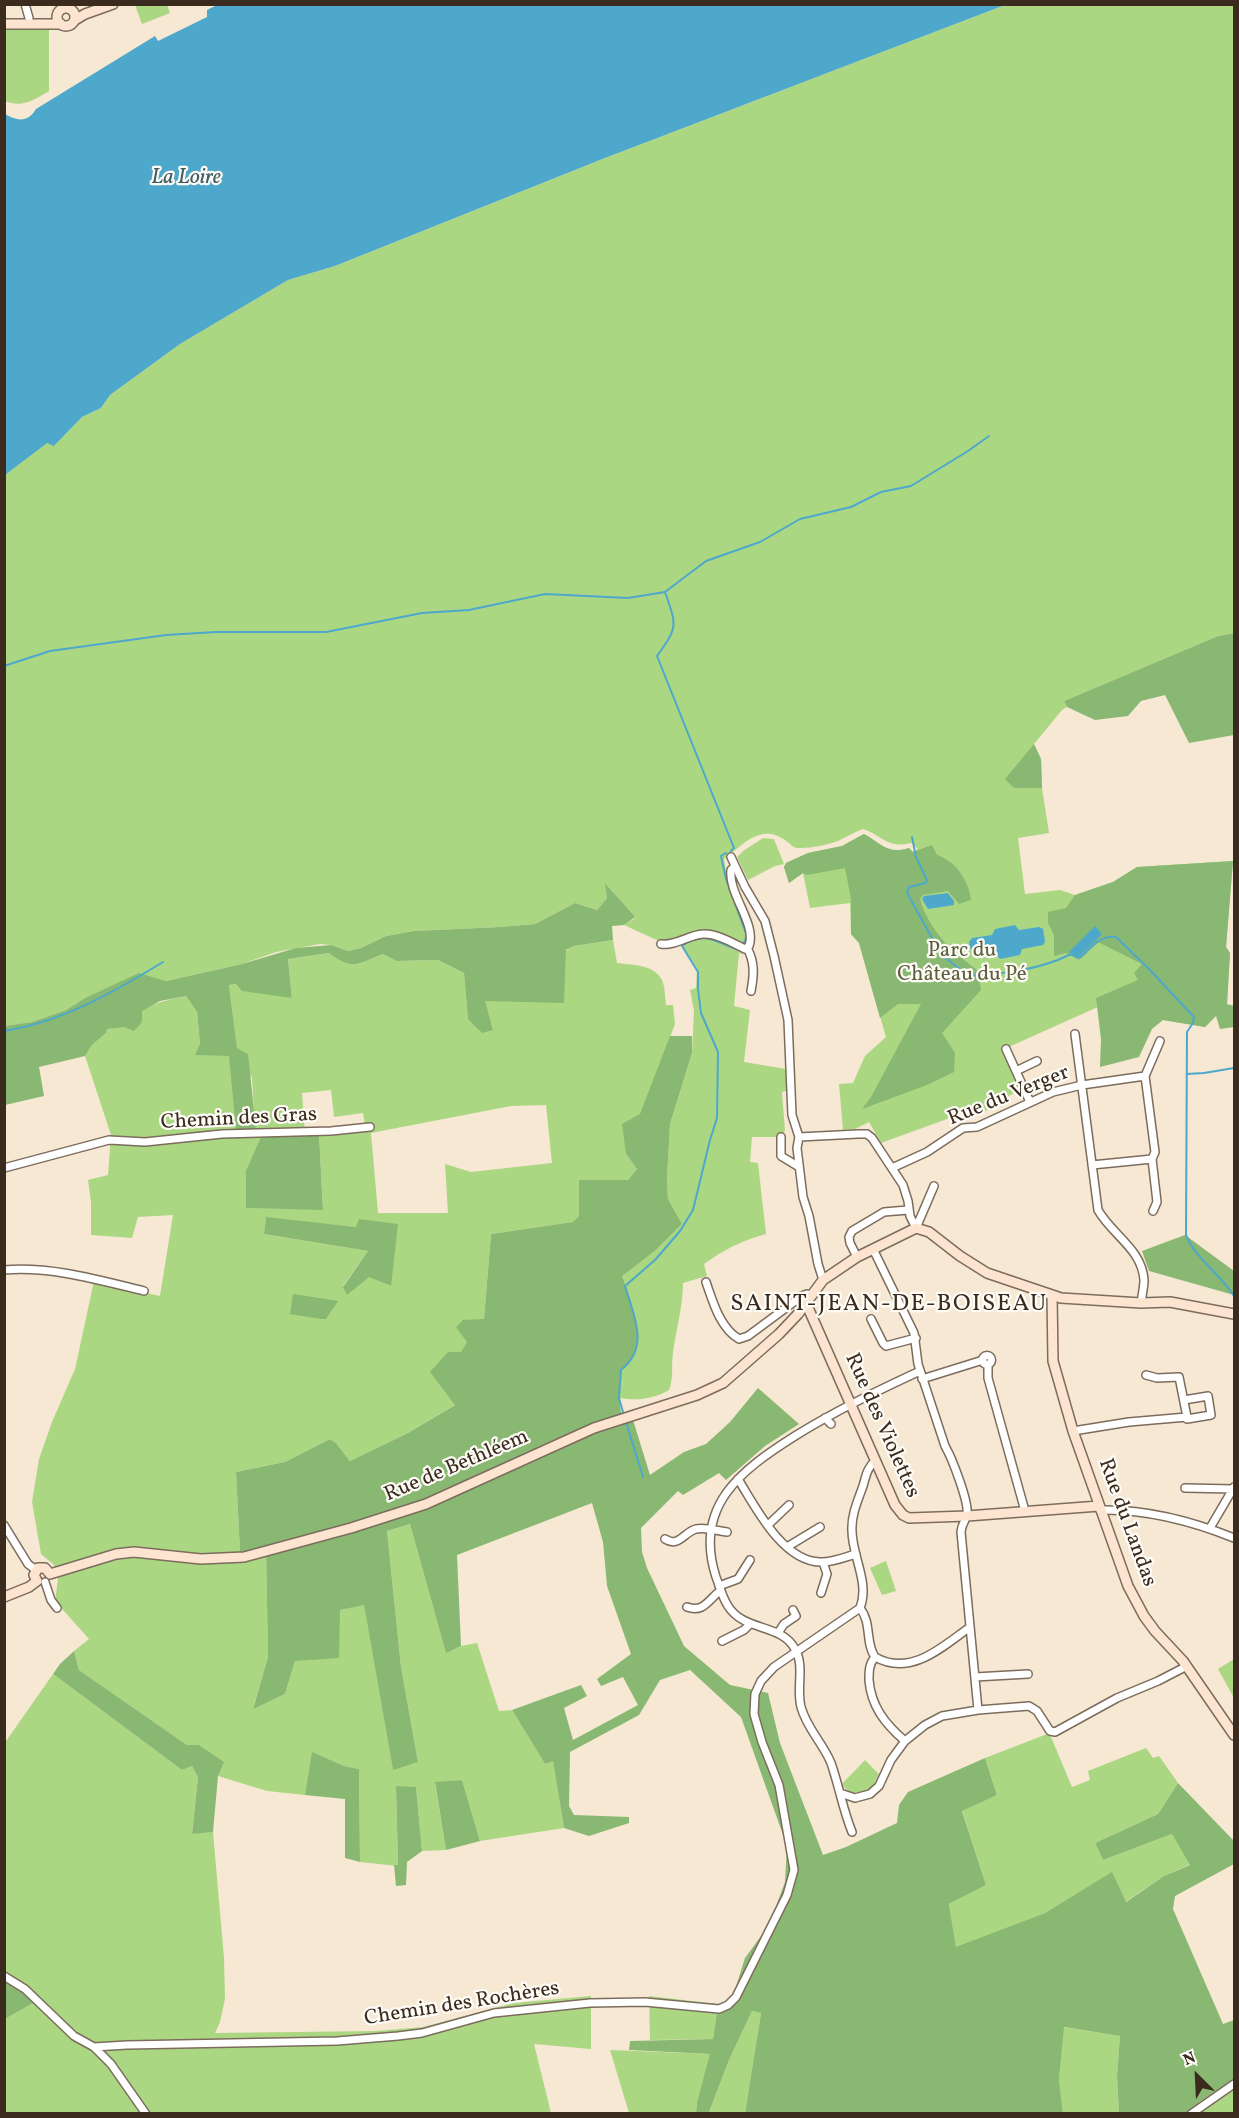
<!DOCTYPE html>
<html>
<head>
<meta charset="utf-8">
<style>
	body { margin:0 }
	#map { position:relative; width:1239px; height:2118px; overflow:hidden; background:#f6e8d3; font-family:Vollkorn,serif }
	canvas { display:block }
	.frame { position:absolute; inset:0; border:6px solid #3b2a1e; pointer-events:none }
	.north { position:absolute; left:1167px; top:2046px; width:60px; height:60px; -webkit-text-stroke:4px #fdfcf7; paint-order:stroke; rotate:336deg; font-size:16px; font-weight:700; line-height:24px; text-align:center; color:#3b2a1e }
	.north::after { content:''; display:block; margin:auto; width:21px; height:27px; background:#3b2a1e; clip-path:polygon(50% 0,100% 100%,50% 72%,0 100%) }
</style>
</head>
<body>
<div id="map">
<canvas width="1239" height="2118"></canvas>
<div class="frame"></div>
<div class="north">N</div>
</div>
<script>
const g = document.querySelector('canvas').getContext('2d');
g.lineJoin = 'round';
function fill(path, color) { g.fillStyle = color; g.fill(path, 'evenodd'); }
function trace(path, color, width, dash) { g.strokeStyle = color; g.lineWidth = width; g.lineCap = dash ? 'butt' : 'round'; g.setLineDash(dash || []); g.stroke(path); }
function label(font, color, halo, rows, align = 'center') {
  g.font = font + ' Vollkorn,serif'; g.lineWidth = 4.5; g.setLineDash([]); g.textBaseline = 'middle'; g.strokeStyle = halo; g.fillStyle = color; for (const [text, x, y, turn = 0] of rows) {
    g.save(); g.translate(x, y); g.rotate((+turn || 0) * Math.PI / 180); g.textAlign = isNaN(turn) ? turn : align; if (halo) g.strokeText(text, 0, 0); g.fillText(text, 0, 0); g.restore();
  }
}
fill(new Path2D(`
	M135 5H167L170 13 142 24Z
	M1005 5H1234V633L1218 636 1064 701 1067 707 1062 710 1034 744 1041 759 1042 788 1049 833 1018 838 1025 894 1060 890 1075 895 1113 882 1137 867 1233 861 1226 947 1230 953 1227 1004 1205 1027 1145 1017 1129 993 1002 1050 1020 1089 978 1116 973 1107 947 1119 881 1143 869 1122 855 1129 843 1130 839 1084 853 1083 865 1056 886 1037 859 943 851 934 850 903 810 908 803 873 789 883 784 867 786 863 808 853 842 846 864 834C881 843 887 855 909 848L912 852 918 849 911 843C888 849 883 836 863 829 854 832 847 837 838 841 826 845 813 848 801 848 793 849 791 844 785 840 760 823 744 844 724 859L727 878 748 936 742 954 739 953 734 1006 750 1010 744 1062 786 1069V1091L782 1092 785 1131 779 1137H752L750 1162 758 1163 766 1234C743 1240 723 1250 704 1264L707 1276 683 1283C683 1307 676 1329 673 1353 671 1366 674 1378 669 1390 654 1399 636 1401 619 1398L621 1370C651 1346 632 1307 621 1276L656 1250 682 1224 668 1199 667 1179 670 1124 692 1053 694 1011 690 990 696 988 697 968 677 940 661 942 624 925 635 918 606 884 607 898 597 910 575 903 535 924 500 927 414 931 386 936 361 948 348 951 331 945 320 944 276 952 242 964 166 981 139 974 85 998 66 1010 32 1022 5 1026V475L47 442 55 445 82 417 101 408 110 395 180 344 288 280 335 266 605 158Z
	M4 28H49V91C34 100 22 108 5 101Z
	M763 838 774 839 784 864 775 866 748 880 737 857 743 851Z
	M613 940 617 963C631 965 654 964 662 980 665 986 665 997 666 1005H673L675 1024 626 1154 637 1169 628 1180H579V1216L574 1222 491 1234 484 1319 461 1352H448L456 1404 408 1433 350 1461 336 1443 330 1439 285 1462 236 1472 240 1552 266 1546 268 1657 253 1708 285 1694 295 1661 340 1610 364 1604 393 1769 418 1762 401 1667 387 1531 410 1524 446 1652 461 1646 477 1643 499 1711 512 1710 545 1764 553 1760 564 1828 480 1841 462 1780 435 1783 446 1850 422 1851 416 1787H396L398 1866 360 1862 359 1769 344 1766 313 1753 305 1795 267 1791 218 1776 223 1762 199 1745H187L79 1670 74 1651 89 1639 55 1601 58 1579 54 1565 41 1554 32 1502 39 1459 52 1422 75 1369 94 1281 160 1296 173 1215 138 1217 132 1238 91 1235V1202L88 1180 108 1175 111 1135 85 1056 92 1045 106 1033 107 1029C134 1026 125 1020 144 1009 158 1002 171 999 186 996L197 1012 200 1044 229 1055 232 1073 255 1130 252 1078 237 1049 229 985 236 984 292 998 288 959 329 953C352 971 358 964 383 954L398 961 438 960 464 973 468 1019 493 1030 484 1000 574 946ZM331 1090 334 1117 363 1113 366 1131 319 1134 323 1209 246 1208 305 1134 302 1093ZM546 1105 552 1163 471 1172 445 1164 448 1213H378L371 1133 511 1106ZM266 1218 356 1227 390 1286 369 1276 343 1286 368 1251 264 1234Z
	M886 1561 896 1591 882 1595 870 1568Z
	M1234 1659V1698L1218 1669Z
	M53 1674 182 1770 192 1766 198 1777 192 1833 213 1832 224 1958 225 1999 220 2022 215 2033 376 2031 423 2027 514 2003 591 1996V2049L534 2044 551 2113H5V2019L35 2002 5 1979 4 1744Z
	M1047 1734 1051 1737 1072 1787 1090 1780 1088 1771 1146 1748 1153 1758 1159 1756 1178 1783 1158 1814 1095 1843 1103 1860 1172 1834 1191 1864 1164 1876 1125 1902 1112 1873 1045 1913 956 1948 949 1904 986 1885 962 1810 997 1795 985 1758Z
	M865 1760 879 1774 873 1786 865 1793 850 1792 841 1785Z
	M649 1996 718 2004 713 2039 650 2040Z
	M752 2011 761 2013 745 2113 709 2114 729 2060Z
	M1063 2027 1120 2036 1117 2075 1119 2113H1063L1059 2079Z
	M610 2050 711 2054 697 2102 696 2113H629Z
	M1234 2079V2113H1202L1197 2104Z`), '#abd783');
fill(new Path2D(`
	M1234 633V735L1189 743 1165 695 1141 701 1128 716 1095 720 1067 707 1064 701 1218 636Z
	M1034 744 1041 759 1042 788H1014L1005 779Z
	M864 834C881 843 887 855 909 848L913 852 932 845 937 855C956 861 969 881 971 900L959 904 948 891 923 895 920 899C930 932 951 950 977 970L981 990 942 1033 955 1053 954 1072 927 1085 862 1109 871 1097 921 1004H898L880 1018 859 943 851 934V899L845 868 807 875 803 873 789 883 784 867 786 863 808 853 842 846Z
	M1233 861 1226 947 1230 953 1227 1004 1234 1006V1027L1220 1029 1216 1016 1205 1027 1163 1020 1152 1029 1139 1057 1100 1067 1101 1039 1096 998 1138 980 1134 973 1142 964 1098 942 1079 960 1066 953 1054 956V935L1048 923V912L1066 908 1075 895 1113 882 1137 867Z
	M605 883 635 917 624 925 612 926 613 940 574 946 566 950 564 1003 485 1001 493 1030 482 1033 468 1019 464 973 438 960 397 961 383 954C358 964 352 971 329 953L288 959 292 998 242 991 236 984 229 985 237 1048 248 1054 256 1130 236 1129 229 1056 195 1055 200 1044 197 1012 186 996 160 1001 142 1011V1022L134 1031 124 1027 107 1029 106 1033 92 1045 85 1056 39 1067 44 1096 5 1105 4 1026 32 1022 66 1010 85 998 139 973 166 981 242 964 296 948 331 945 348 951 361 948 386 936 414 931 500 927 535 924 575 903 597 910 607 898Z
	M670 1036H692V1053L670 1124 667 1179 668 1199 682 1224 656 1250 622 1276C632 1307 651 1345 621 1371L619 1398 621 1412 633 1420 650 1475 684 1452 706 1444 730 1422 758 1388 799 1424 765 1446 726 1480 719 1473 683 1495 678 1491 641 1528 642 1552 647 1568 684 1646 730 1685 768 1693 780 1743 823 1855 846 1847 897 1823 899 1805 908 1792 985 1758 997 1795 962 1811 986 1885 949 1904 956 1947 1045 1913 1112 1872 1126 1902 1164 1876 1190 1865 1172 1834 1103 1860 1095 1843 1158 1814 1178 1783 1234 1841V1864L1175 1896 1173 1909 1223 2024 1234 2020V2079L1198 2103 1202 2113H1119L1117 2075 1120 2036 1064 2027 1059 2079 1063 2113H745L761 2013 752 2011 729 2060 709 2113H696L697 2102 710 2054 629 2050 630 2041 713 2039 718 2004 726 2002 734 1993 745 1958 769 1925 785 1882 787 1846 741 1717 690 1670 660 1680 639 1715 570 1752 569 1806 574 1815 629 1817V1823L589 1836 564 1828 553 1761 545 1764 512 1710 581 1685 587 1696 564 1708 573 1740 638 1705 623 1677 601 1686 597 1679 631 1654 607 1586 603 1542 592 1503 457 1555 461 1646 446 1653 410 1524 387 1531 401 1667 418 1762 393 1770 364 1605 340 1610 339 1658 295 1661 285 1694 253 1709 268 1657 266 1547 240 1552 236 1472 285 1462 330 1439 336 1443 350 1461 408 1433 455 1405 430 1372 448 1352H461L467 1342 456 1327 463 1320 484 1319 491 1234 573 1222 579 1216V1180H628L637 1169 626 1154 622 1124 640 1114Z
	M319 1134 323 1210 246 1208V1171L261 1137Z
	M266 1217 356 1227 359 1219 398 1224 391 1286 369 1277 347 1295 343 1287 368 1251 264 1234Z
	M1185 1235 1234 1271V1295L1149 1271 1142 1251Z
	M293 1294 338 1301 326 1319H321L290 1314Z
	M74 1651 79 1670 187 1745H199L224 1762 218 1776 213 1832 192 1834 198 1777 192 1766 182 1770 53 1674 60 1664Z
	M312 1752 344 1766 359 1769 360 1862 345 1858V1799L305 1795Z
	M462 1780 480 1841 446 1850 435 1782Z
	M396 1786 416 1787 422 1851 407 1862 406 1885 396 1886 394 1865H398Z
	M5 1979 22 1990 35 2002 5 2019Z`), '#88b871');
fill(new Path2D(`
	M217 5V4L1005 5 605 158 335 266 288 280 180 344 110 395 101 408 82 417 54 446 47 443 5 475V114C17 121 28 123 36 109L155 36 158 41 207 17V10Z
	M948 893 954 901V905L928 909 922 899 924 896Z
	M1015 925 1019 930 1039 927 1043 929 1045 942 1043 945 1022 949 1020 955 1000 959 996 954 975 957 972 955 969 942 972 938 992 935 995 929Z
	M1095 926 1102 934 1077 959 1069 952Z`), '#4da8cb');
trace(new Path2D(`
	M665 592C677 626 678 627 657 656L734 848 731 851
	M4 666 50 651 166 635 216 632H326L422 613 469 610 545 594 628 598 665 592 706 561 760 542 800 519 851 507 881 492 911 486 968 451 989 436
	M912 837 916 857 927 880 926 883 909 887 907 893 941 954 968 976C1001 974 1039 970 1069 955H1073
	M726 853 721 856 726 879 747 936 743 945
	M1079 957H1081C1092 947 1100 935 1116 937L1149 969 1194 1017 1193 1023 1187 1032 1186 1235C1196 1259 1220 1274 1234 1296
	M4 1031C62 1022 114 992 163 962
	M1187 1074 1204 1073 1234 1068
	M623 1412 619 1398 621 1370C650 1347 634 1316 625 1286L655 1260 680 1231 693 1210 710 1140 717 1118 718 1052 701 1013 698 989V972L682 946C706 929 718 944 741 951
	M626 1422 643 1477`), '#4da8cb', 2);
const street = new Path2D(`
	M25 4 29 18
	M731 857 745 887 765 921 774 956 788 1020 792 1115 799 1137
	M661 944C676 946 688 935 703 934 716 933 733 943 745 949L749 946C757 924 728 894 731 870L735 866
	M747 948C755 962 754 975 751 991
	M1075 1034 1098 1210C1112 1235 1142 1249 1144 1280 1144 1287 1142 1295 1141 1303
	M1006 1049 1030 1102
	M1016 1071 1037 1061
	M781 1137V1156L799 1167
	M799 1137 858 1134H867L872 1138 903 1185 908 1201 910 1216 916 1228
	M799 1137 797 1148 803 1197 809 1216 818 1264 823 1280
	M1152 1159 1157 1202 1153 1211
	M1092 1165 1152 1159 1155 1152 1145 1076 1160 1041
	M4 1168 109 1140 145 1142 222 1134 331 1131 370 1127
	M892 1168 927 1152 963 1128 977 1127 1053 1092 1082 1085 1145 1076
	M916 1228 934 1186
	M873 1249 914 1333 918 1364 945 1446C952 1458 969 1502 967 1514 966 1521 962 1522 961 1532L978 1710
	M857 1257 850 1243 849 1237 852 1231 884 1212 908 1210
	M4 1270C51 1266 99 1280 144 1291
	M706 1282C713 1302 720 1328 739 1339L748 1336 802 1296 807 1294 811 1296
	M871 1319 883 1343 886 1346 916 1338
	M982.5 1360a4.5 4.5 0 1 1 9 0a4.5 4.5 0 1 1-9 0Z
	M988 1364V1378L1025 1511
	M922 1379 983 1360
	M1184 1400 1208 1396 1211 1415 1187 1419V1417
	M825 1418 831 1424
	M1073 1431 1129 1422 1187 1417 1179 1377 1157 1378 1146 1375
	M738 1479C755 1506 782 1561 820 1562 831 1563 845 1557 856 1554
	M1185 1488 1234 1489
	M1100 1510C1147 1509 1192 1521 1234 1538
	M4 1525 28 1564 36 1570
	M768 1525 789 1505
	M1210 1528 1234 1487
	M665 1539C679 1548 684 1532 696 1529 705 1527 718 1531 727 1532
	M787 1547 820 1527
	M45 1582 51 1600 57 1608
	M719 1586 738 1579 750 1560
	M821 1593 827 1574 823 1562
	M687 1607C704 1613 708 1600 720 1591
	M860 1608C872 1623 865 1643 875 1657 869 1664 869 1671 869 1680 871 1706 885 1724 905 1741
	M778 1633 784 1624 796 1616 793 1610
	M722 1641 744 1630 750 1624
	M875 1657C911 1677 942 1647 970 1627
	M975 1677 1028 1674
	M840 1793 855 1798 870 1794 879 1786 891 1760 905 1741 925 1725 942 1716 978 1710 1029 1706 1037 1711 1050 1731 1055 1732 1117 1698 1158 1681 1187 1666
	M852 1832C843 1810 839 1786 831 1763 823 1743 807 1729 801 1707 796 1688 805 1666 795 1649 781 1623 744 1632 728 1606 722 1597 720 1587 716 1577 693 1506 741 1470 795 1436 835 1411 877 1391 920 1371
	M4 1976 25 1989 74 2036 94 2047 111 2064 146 2114
	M94 2047 127 2045 337 2041 398 2036 422 2033 494 2013 590 2003 645 2002 719 2009 728 2005 736 1997 787 1895 794 1870 779 1785 762 1742 754 1714 755 1694 761 1681 774 1667 860 1608C870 1583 852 1556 852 1531 851 1515 858 1500 863 1486 866 1476 867 1468 875 1461
	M1191 2114 1234 2084`);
const secondary = new Path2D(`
	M57 17a9 9 0 1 1 18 0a9 9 0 1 1-18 0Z
	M75 20 85 14 113 4
	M4 24H61
	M1052 1295 1053 1361 1073 1431 1128 1586 1144 1616 1155 1631 1183 1661 1234 1735
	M806 1303 895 1505 903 1515 909 1518 967 1516 1099 1506
	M50 1574 116 1554 134 1552 201 1559 244 1557 351 1528 426 1504 594 1428 697 1395 723 1383 779 1334 798 1314 823 1280 857 1257 916 1228 929 1232 960 1256 987 1273 1061 1298 1141 1303 1170 1302 1234 1314
	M37 1581 34 1575 38 1568H45L50 1574
	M4 1597 29 1587 37 1581`);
trace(street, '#7c6c5d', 10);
trace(secondary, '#7c6c5d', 12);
trace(street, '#fff', 7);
trace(secondary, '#fde4d1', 9);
label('21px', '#5d5e3c', '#fdfcf7', [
	["Parc du",962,952],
	["Château du Pé",962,976]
]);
label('21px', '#3b2a1e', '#fdfcf7', [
	["Rue du Verger",1009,1097,-22],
	["Chemin des Gras",239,1120,-3],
	["Rue des Violettes",881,1426,66],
	["Rue de Bethléem",457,1467,-23],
	["Rue du Landas",1126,1523,70],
	["Chemin des Rochères",462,2005,-9]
]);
label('italic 22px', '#425c63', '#fdfcf7', [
	["La Loire",186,179]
]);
g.letterSpacing = '1.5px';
label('24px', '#3b2a1e', '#fdfcf7', [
	["SAINT-JEAN-DE-BOISEAU",889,1306]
]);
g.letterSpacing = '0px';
</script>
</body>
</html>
